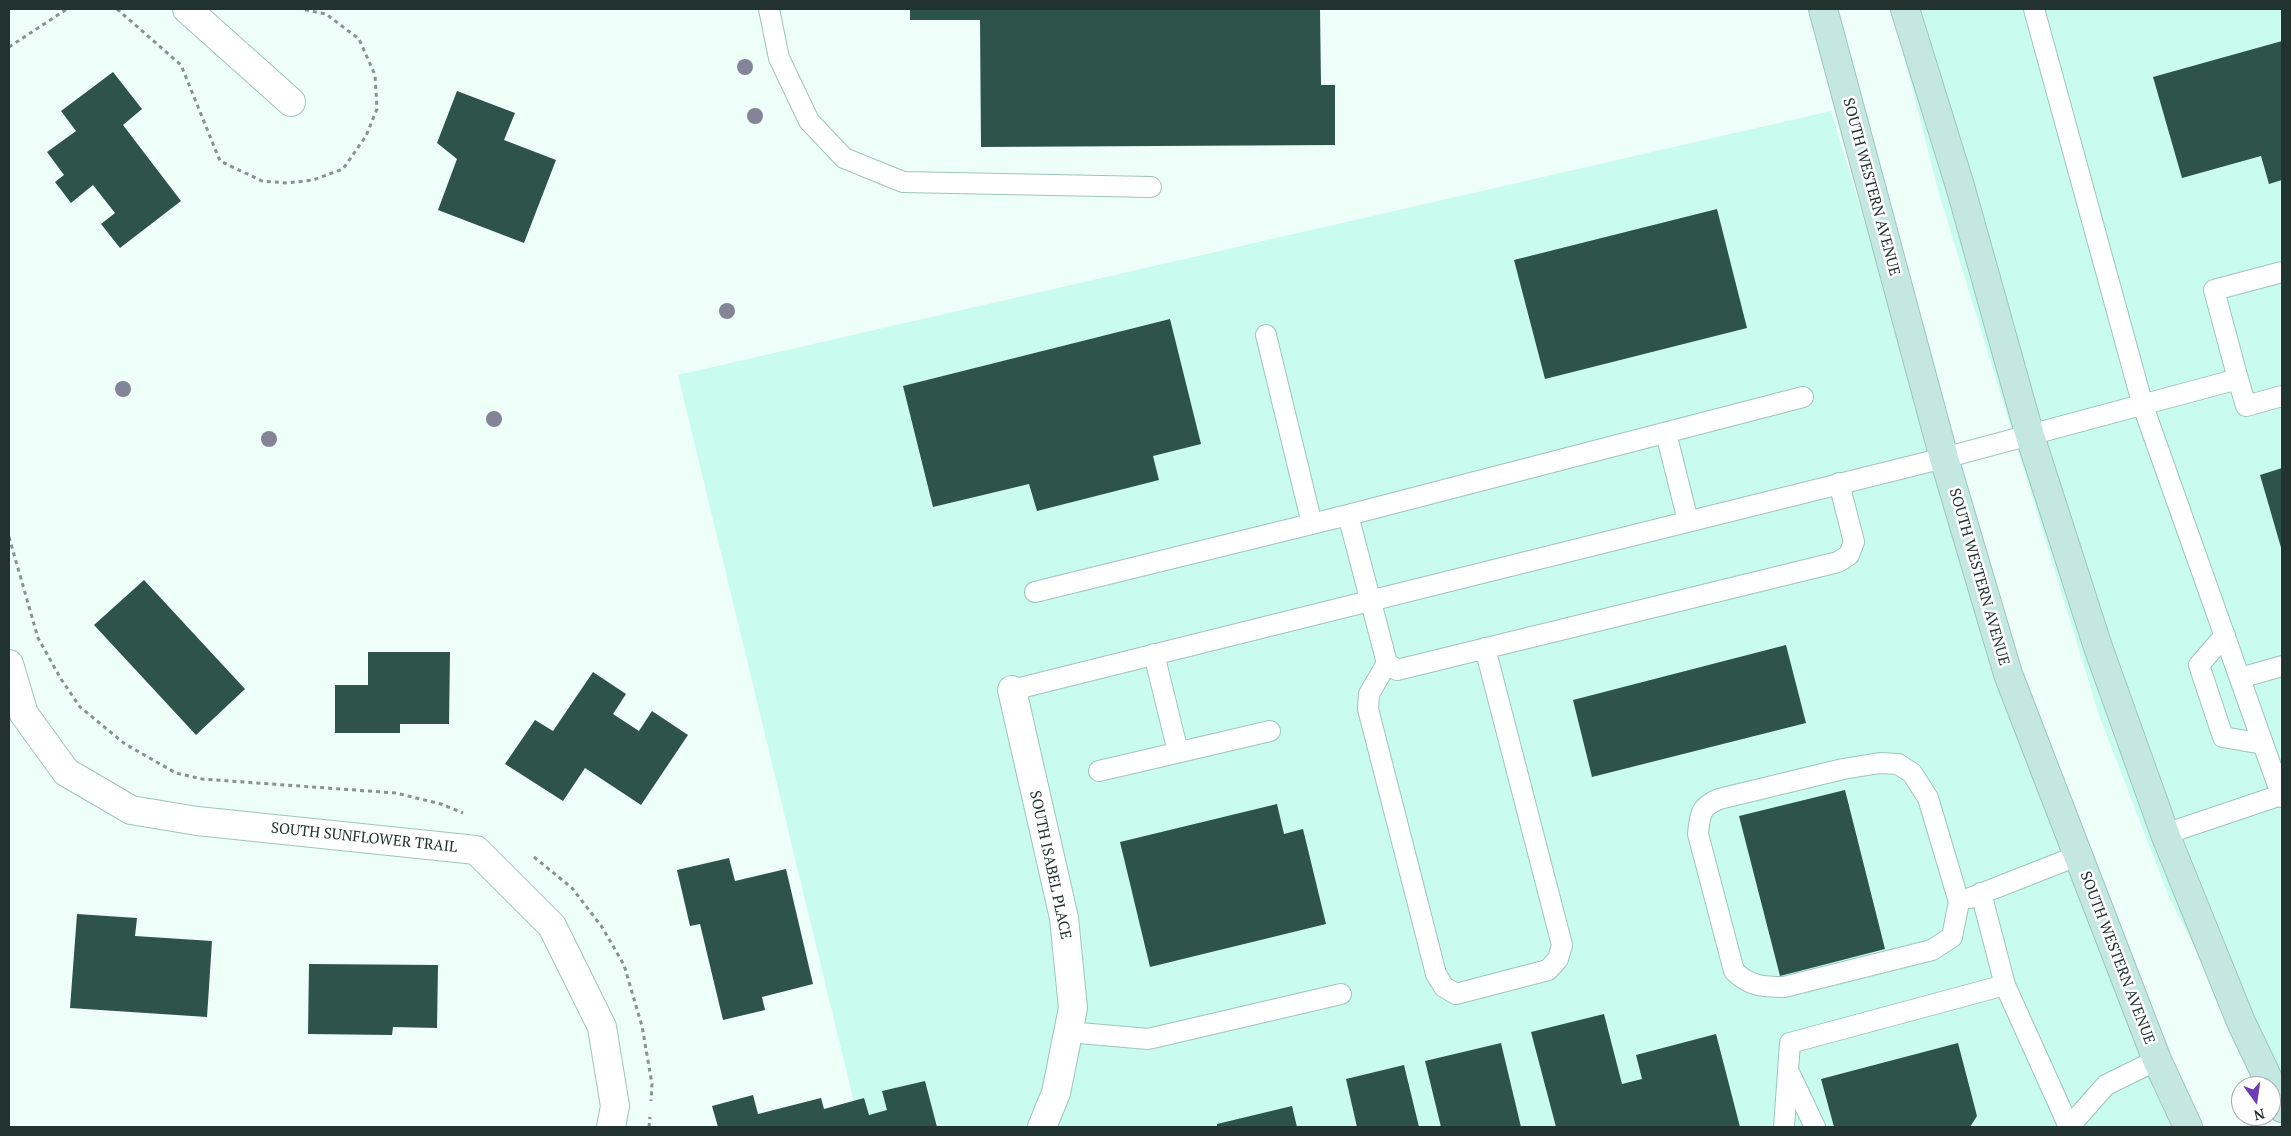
<!DOCTYPE html>
<html>
<head>
<meta charset="utf-8">
<style>
	body { margin:0 }
	#map { position:relative; width:2291px; height:1136px; overflow:hidden; background:#eefef9; font-family:"PT Serif",serif }
	canvas { display:block }
	.frame { position:absolute; inset:0; border:10px solid #22322e; pointer-events:none }
	.north { position:absolute; left:2231px; top:1076px; width:50px; height:50px; box-sizing:border-box; background:#fff; border:1px solid #a7adab; border-radius:50%; rotate:166deg; font-size:14px; font-weight:700; line-height:20px; text-align:center; color:#22322e }
	.north::after { content:''; display:block; margin:auto; width:18px; height:22px; background:#6c3db4; clip-path:polygon(50% 0,100% 100%,50% 72%,0 100%) }
</style>
</head>
<body>
<div id="map">
<canvas width="2291" height="1136"></canvas>
<div class="frame"></div>
<div class="north">N</div>
</div>
<script>
const g = document.querySelector('canvas').getContext('2d');
g.lineJoin = 'round';
function fill(path, color) { g.fillStyle = color; g.fill(path, 'evenodd'); }
function trace(path, color, width, dash) { g.strokeStyle = color; g.lineWidth = width; g.lineCap = dash ? 'butt' : 'round'; g.setLineDash(dash || []); g.stroke(path); }
function label(font, color, halo, rows, align = 'center') {
  g.font = font + ' "PT Serif",serif'; g.lineWidth = 5; g.setLineDash([]); g.textBaseline = 'middle'; g.strokeStyle = halo; g.fillStyle = color; for (const [text, x, y, turn = 0] of rows) {
    g.save(); g.translate(x, y); g.rotate((+turn || 0) * Math.PI / 180); g.textAlign = isNaN(turn) ? turn : align; if (halo) g.strokeText(text, 0, 0); g.fillText(text, 0, 0); g.restore();
  }
}
fill(new Path2D(`
	M1892 9H2282V1117L2169 897 2099 715 1938 190Z
	M1831 111 2005 688 2196 1127H860L678 375Z`), '#c9fcee');
fill(new Path2D(`
	M910 9H1320L1321 85H1335V145L981 147 980 20H910Z
	M2282 41V180L2269 184 2261 156 2182 178 2153 77Z
	M113 72 142 109 123 125 181 201 120 248 101 224 115 213 93 185 71 203 55 182 64 175 47 152 76 131 61 111Z
	M457 91 515 113 504 140 556 160 524 243 438 210 457 159 437 143Z
	M1717 209 1747 328 1545 379 1514 260Z
	M1170 319 1201 444 1153 456 1159 480 1037 511 1029 484 933 507 903 386Z
	M2282 468V551L2260 475Z
	M144 580 245 689 196 735 94 625Z
	M1786 645 1806 723 1592 777 1573 700Z
	M368 652H450L449 724H400V733H335V685H368Z
	M593 672 626 694 613 714 639 731 652 711 688 735 641 805 585 768 563 801 505 764 535 720 553 731Z
	M1845 790 1885 949 1780 976 1739 816Z
	M1277 804 1284 834 1303 829 1326 924 1150 967 1120 842Z
	M729 858 735 881 786 869 813 984 762 997 765 1010 723 1020 700 924 690 926 677 870Z
	M77 914 137 918 135 936 212 941 207 1017 70 1008Z
	M309 964 438 965 437 1028 393 1027 392 1035 308 1034Z
	M1604 1014 1622 1084 1642 1079 1636 1055 1716 1034 1740 1127H1556L1531 1032Z
	M1501 1043 1521 1127H1441L1425 1061Z
	M1958 1043 1977 1116 1970 1127H1834L1821 1079Z
	M1404 1065 1419 1127H1357L1346 1079Z
	M925 1081 937 1127H718L712 1106 753 1095 758 1114 821 1098 824 1109 864 1098 869 1115 887 1110 882 1091Z
	M1292 1106 1297 1127H1217V1124Z`), '#2e534a');
const lane = new Path2D(`
	M769 9 779 58 809 121 844 158 903 182 1151 187
	M2034 9 2143 406 2282 797
	M1266 335 1312 524
	M2238 379 2246 406 2282 396
	M1803 397 1348 515 1387 663 1397 670 1838 562 1849 555 1854 542 1839 483
	M1666 433 1688 521
	M1035 592 1348 515
	M2225 635 2199 665 2223 737 2263 744
	M1154 654 1178 752
	M1387 663 1369 694 1368 709 1436 974 1444 987 1456 994 1548 970 1558 959 1562 945 1485 648
	M2240 678 2282 666
	M1012 690 1944 458 2238 379 2214 290 2282 272
	M1880 763 1898 764 1912 773 1928 798 1959 902 1952 937 1932 950 1784 987C1763 987 1749 986 1734 971L1698 834C1700 814 1700 807 1719 799L1843 769Z
	M1099 771 1270 731
	M2165 834 2281 795
	M1981 893 2005 985 2069 1127
	M1970 898 2077 856
	M1068 1032 1148 1039 1341 994
	M1784 1127 1788 1072
	M1815 1127 1788 1070 1790 1043 2005 985
	M2069 1127 2106 1085 2157 1060`);
const street = new Path2D(`
	M187 9 291 102
	M9 664 24 714 66 772 131 810 197 821 476 850 552 926 602 1027 615 1106 611 1127
	M1012 690 1064 918 1073 1008 1056 1093 1042 1127`);
const secondary = new Path2D(`
	M1823 9 1944 458 2008 674 2157 1060 2188 1127
	M1905 9 1960 186 2030 436 2098 647 2165 834 2241 1022 2282 1108`);
trace(lane, '#9dc5ba', 22);
trace(street, '#9dc5ba', 30);
trace(secondary, '#9dc5ba', 30);
trace(new Path2D(`
	M117 9 181 65 220 161 262 181 287 183 313 180 343 169 366 136 377 109 375 75 359 39 326 14 301 9
	M9 47 67 9
	M9 537 38 638 61 679 80 707 125 744 176 773 202 779 396 793 441 804 463 813
	M534 857 572 888 602 927 624 965 642 1026 652 1084 651 1101
	M649 1127 650 1117`), '#84948f', 3, [4, 4]);
trace(lane, '#fff', 20);
trace(street, '#fff', 28);
trace(secondary, '#c4e8e1', 28);
g.fillStyle = '#848499';
for (const [x, y] of [
	[745,67],
	[755,116],
	[727,311],
	[123,389],
	[494,419],
	[269,439]
]) { g.beginPath(); g.arc(x, y, 8, 0, 2 * Math.PI); g.fill(); }
label('15px', '#22322e', '#fff', [
	["SOUTH WESTERN AVENUE",1871,187,75],
	["SOUTH WESTERN AVENUE",1979,577,74],
	["SOUTH SUNFLOWER TRAIL",364,838,6],
	["SOUTH ISABEL PLACE",1050,865,78],
	["SOUTH WESTERN AVENUE",2117,958,69]
]);
</script>
</body>
</html>
